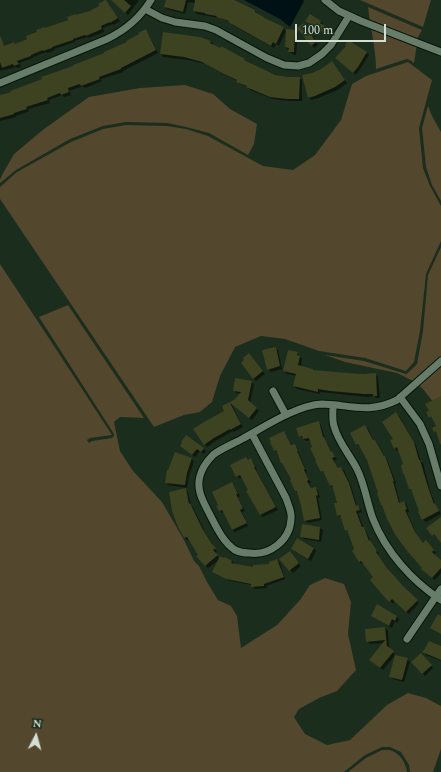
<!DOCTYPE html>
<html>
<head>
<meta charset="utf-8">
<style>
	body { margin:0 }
	#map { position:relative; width:441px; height:772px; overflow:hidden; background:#1b2d1d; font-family:Spectral,serif }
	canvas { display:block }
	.north { position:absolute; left:16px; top:716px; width:40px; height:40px; -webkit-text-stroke:3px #1b2d1d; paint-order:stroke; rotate:6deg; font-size:11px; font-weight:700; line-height:16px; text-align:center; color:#d3dfd4 }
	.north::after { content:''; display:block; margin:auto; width:14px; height:18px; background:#d3dfd4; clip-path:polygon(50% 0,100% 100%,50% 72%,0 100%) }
	.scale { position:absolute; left:295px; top:24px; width:91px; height:18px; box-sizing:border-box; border:2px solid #d3dfd4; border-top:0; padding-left:5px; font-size:12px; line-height:14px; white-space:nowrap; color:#d3dfd4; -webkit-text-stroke:3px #1b2d1d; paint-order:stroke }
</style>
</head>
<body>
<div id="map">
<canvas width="441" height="772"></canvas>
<div class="north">N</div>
<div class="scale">100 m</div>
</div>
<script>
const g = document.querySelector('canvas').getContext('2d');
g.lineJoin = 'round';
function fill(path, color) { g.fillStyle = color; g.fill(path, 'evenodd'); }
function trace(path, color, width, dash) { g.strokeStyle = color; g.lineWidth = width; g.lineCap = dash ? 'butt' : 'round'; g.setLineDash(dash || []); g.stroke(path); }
fill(new Path2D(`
	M360 0H431L423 27Z
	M368 7 422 30 418 37 414 63 410 60 407 59 376 69C376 48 370 28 368 7Z
	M408 62 432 80 419 128 423 168 430 186 441 206V241L426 274 420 331 414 362 406 371 365 358 319 351 285 339 261 336 235 347 220 376 212 402 200 412 184 415 154 427 0 199V187L17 172 71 142 103 129 126 125 167 126 186 129 208 136 263 166 293 170 315 155 341 120 352 84 366 76Z
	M185 85 213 94 230 109 257 124 254 144 248 155 209 133 186 127 167 123 126 122 103 126 70 139 16 170 0 183V180L2 175 14 154 44 129 89 97 140 88Z
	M428 106 432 116 441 132V201L432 185 426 167 422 128Z
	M441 247V416L437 407 423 389 413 381 397 373 345 362 325 355 364 361 406 374 408 373 417 364 423 331 428 275Z
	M0 264 56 349 112 435 90 438 87 440 89 443 92 441 112 438 114 436V434L39 317 68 305 144 418 120 417 114 422 120 451 133 471 162 502 184 540 194 561 199 566 207 582 218 600 231 606 237 616 241 648 277 625 300 600 310 585 325 578 344 584 351 602 348 634 356 670 337 691 319 698 299 709 294 717 305 734 327 745 350 740 387 705 408 693 426 698 441 706V749L433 772H410L409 765 401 752 390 747H382L365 755 344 772H0Z
	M382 750C384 750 387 750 389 750 399 752 406 762 407 772H348L366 758Z`), '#53472e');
fill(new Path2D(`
	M244 0H303L304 1 290 27 280 19Z`), '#001115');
fill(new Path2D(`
	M112 0H139L134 7 128 15Z
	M166 0H233L255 11 266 20 283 28 286 31 279 46 276 44 274 48 232 25 230 22 219 18 197 14 194 11 196 3 188 2 185 14 167 9 165 7Z
	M108 3 120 21 113 25V24L103 28 104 32 89 38 88 37 74 41 75 42 54 49V51L47 53 46 52 33 57V58L19 63 21 67 17 68 16 67 0 71V46H4L14 43 16 44 76 16Z
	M306 21 321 22 323 24 322 26 329 31 327 34 309 24Z
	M304 24 315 38 314 39 318 45 314 48 312 45Z
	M146 30 148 33 158 53 123 71V72L101 79 102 81 85 88 83 86 69 91 71 95 64 97 62 95 49 100 50 103 28 109 29 111 16 116V117L0 121V96L12 92 106 54 128 42Z
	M287 30 295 31 298 33 296 55 292 54 286 47Z
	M200 38 211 41 213 44V46L244 60 275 76 287 78H299L302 80V101H290L273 99 250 90 248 87 240 84 238 81 227 76 206 64 188 60 163 57 161 54Z
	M366 52 369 55 360 69 356 75 339 61Z
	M334 65 347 83 338 90 318 98 311 100 309 97Z
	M275 348 278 350 282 369 271 372 268 369Z
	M297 353 302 359 301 367 313 369 314 371 347 374H375L378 377 380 398H376L374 396 368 397 320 392V394L297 389 294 386 297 376 287 374 284 371Z
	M252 357 265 374 256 381 253 378Z
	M251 382 254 384 250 403 259 411 252 420 231 403 241 394 236 393 234 390Z
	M231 403 243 427 234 432 233 431 217 440 207 447 194 429 225 411 223 407Z
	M396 414 399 416 416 445 421 462 423 463 430 490 436 506 441 514 426 522 423 520 419 512H421L413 491 410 489 399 450 397 451 395 448 394 439Z
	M318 422 321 425 325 439 332 453 337 459 334 461 339 469 341 468 344 470 351 486 357 506 361 509 362 512 358 513 364 528 366 531 371 542 379 554 378 555 390 572 405 590 419 603 409 614 395 601 393 604 371 580 374 577 364 563 362 564 360 562 349 533 346 530 342 518 338 515V503L333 488 331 486 325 474 322 471 316 461 314 447 311 440 306 441 300 436Z
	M365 426 368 429 374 441 377 443 387 460 396 483 395 484 400 503 404 502 407 505 409 512H407L417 536 423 544H428L436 553 434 555 441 562V573L435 580 423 569 384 507 382 505 368 459 360 446 359 447 357 444Z
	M284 432 286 435 292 446 294 445 297 448 299 454 307 472 306 473 311 483H309L312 489 316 488 318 490 320 498H318L322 520 308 523 305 520 299 493 296 491 292 480 277 453 275 450Z
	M184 448 203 449 206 451 204 454 200 451 195 457Z
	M246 458 249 460H250L253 462 257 470H256L278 510 263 517 261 515 248 491H249L242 477 240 479 237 476Z
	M191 459 194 461 189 476 187 488 168 485 166 482Z
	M231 483 234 486 240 496 238 497 245 511 242 512 248 526 235 532 232 530 224 513H222L218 507Z
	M186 489 188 492 191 505 193 507 205 532 217 552 215 553 220 559 208 568 198 556 199 555 190 539 187 540 185 538Z
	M303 525 320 528 323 530 321 542 304 539 301 537Z
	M298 539 314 548 316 551 311 561 294 551 292 549Z
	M292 554 301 566 293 573 290 570Z
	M225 558 232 561 235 564 254 568 270 565 277 560 280 563 285 579 266 586 267 588 255 589 252 585 230 581 216 574 213 571Z
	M378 606 397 617 399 619 397 623 395 621 392 628 375 618Z
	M385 628 388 631 389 649 395 655 383 670 373 662 385 643 370 644 367 641Z
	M441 647V661L426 655 424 652Z
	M421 655 433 668 425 676 413 662Z
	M407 659 410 662 404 682 393 679 390 677Z`), '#0007');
fill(new Path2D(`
	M105 0H106L118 18 110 23V22L101 26 102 29 86 36 85 35 73 39V40L52 47V48L43 51V50L31 55V56L17 61 19 64 14 66 13 64 2 68 0 62V37H1L4 46 14 42 15 44 27 39 26 36 37 32 36 30 45 27V28L68 20 67 17 76 14V15L89 11 99 6 98 4Z
	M111 0H124L131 6 125 13Z
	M166 0H186L183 12 164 7Z
	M195 0H234L255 10V12L264 17V18L284 27 276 44 273 42 271 46 228 22 229 21 216 17 217 16 205 14V13L193 11Z
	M310 14 321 21 320 23 327 27 324 33 305 21Z
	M304 23 313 35 312 36 316 42 311 46 297 28Z
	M146 29 156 50 121 68V69L99 77 100 79 81 86 80 84 68 88 69 92 61 95 60 93 47 98 48 100 26 107 27 109 14 113V114L0 118V95L11 92 10 91 42 79 41 77 73 66V65L81 62 104 53V52L127 42 126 41 139 34 138 33Z
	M286 29 295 30 294 52H288L289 48 285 47Z
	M163 32 200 37 211 41 210 43 220 48 221 46 245 59 244 60 269 72 275 75 287 77H300L299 99H287L270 97 246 87 247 86 236 82 237 80 224 74 202 62 184 57 160 54Z
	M348 40 367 52 358 67 353 73 335 58 346 46 345 45Z
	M332 61 345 80 335 87 315 96 308 98 302 75 312 73 321 69Z
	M276 347 280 366 267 370 262 350Z
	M288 350 298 352 297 355 300 356 298 365 313 369V370L347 373 363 374 376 373 377 396H373V394H364L330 391 318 389V392L293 386 296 374 283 371Z
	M249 353 263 371 253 379 241 363 244 360 243 358Z
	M235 378 252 381 248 400 257 408 249 418 230 403 241 424 230 430V429L214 438 204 445 193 429 204 422 224 411 222 406 234 400 241 392 233 391Z
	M441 396V444H440L436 431 434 432 432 428 436 426 431 416 429 418 426 412 429 411 425 404Z
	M396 412 414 442 419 460H420L428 487 434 504 435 503 439 511 422 520 418 512 419 511 411 489H409L404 474H403L401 465 403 464 397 447 394 449 390 440 393 439 382 422Z
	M319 421 323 437H324L331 452 332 451 335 457 332 458 338 468 341 467 349 483 356 506 358 505 360 510 356 511 362 527H364L369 541 370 540 377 551 376 552 387 568 404 587 418 600 406 612 392 599 389 602 381 593 370 580 373 577 361 561 359 562 352 551 354 549 347 530 345 531 340 515 337 516 334 503H337L332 485 330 486 323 471 321 472 315 461 316 460 310 448 312 447 309 438 303 439 302 436 299 437 296 428Z
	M365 425 373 440H375L384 456H385L394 481H393L399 503 404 501 407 509 405 510 415 532 423 543 426 540 434 550 432 552 441 560V568L432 578 421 569 422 568 408 552 396 536 387 519 382 505H381L377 493H378L367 460 358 444 356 445 350 433Z
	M284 431 291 445 295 444 298 451H297L305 469 304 470 309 480 307 481 311 488 316 487 318 495 316 496 320 518 304 521 301 506 297 491H295L290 480 291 479 282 463H281L276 450 274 451 270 442H271L269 438Z
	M186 435 204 448 201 452 197 449 192 455 180 446 182 443 181 442Z
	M175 452 192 458 187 473 185 485 165 483 167 470H168Z
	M246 457 248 460 251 458 255 467H254L276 507 260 515 246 491 248 490 240 475 236 477 230 465Z
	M232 482 238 494H236L243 508 240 510 247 523 232 530 222 510 219 511 216 506 218 505 212 492Z
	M186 488 189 504 190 503 202 528 212 544 216 548 213 550 218 555 205 566 196 556 198 555 187 537 184 538 178 527 172 511 169 492Z
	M441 517V543L434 534 432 536 426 528Z
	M302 524 320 527 319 540 300 537Z
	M297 538 314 548 308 559 291 549Z
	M290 551 299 563 289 571 279 559Z
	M220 556 224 558 225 557 232 561 231 563 253 567V565L269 564V562L277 559 284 577 264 584V586L251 587V584L226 579 212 572Z
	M377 604 397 616 395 621 392 619 389 626 371 616Z
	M438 614 441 616V634L430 628Z
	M385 627 387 646 394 651 380 668 369 660 385 640 366 642 365 629Z
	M429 641 441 646V660L422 652 424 650Z
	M421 653 432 665 422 674 411 662Z
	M395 655 408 658 402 680 389 677Z`), '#3d4221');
const street = new Path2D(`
	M325 0 339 11 361 21 441 52
	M145 9 162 18 175 22 205 26 216 30 267 58 284 65 298 66 309 63 322 54 331 45 349 16
	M0 83 107 39C126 30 140 18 151 0
	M273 391 286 415
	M400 397 420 424 429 444 441 486
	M333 405C333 412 332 420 334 426 338 442 350 455 357 469 365 485 367 503 373 519 386 552 412 581 441 600
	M252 434 286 498C288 505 292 511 291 519 290 540 270 556 249 553 245 553 239 552 235 550 222 541 216 526 209 513 203 501 196 490 200 476 202 468 207 461 213 455 220 449 233 444 242 439 264 427 297 405 322 404 327 404 332 405 337 405 360 408 375 411 397 400L441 361
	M407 639 441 589`);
trace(street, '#051507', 9);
trace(street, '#677c69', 7);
</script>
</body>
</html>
